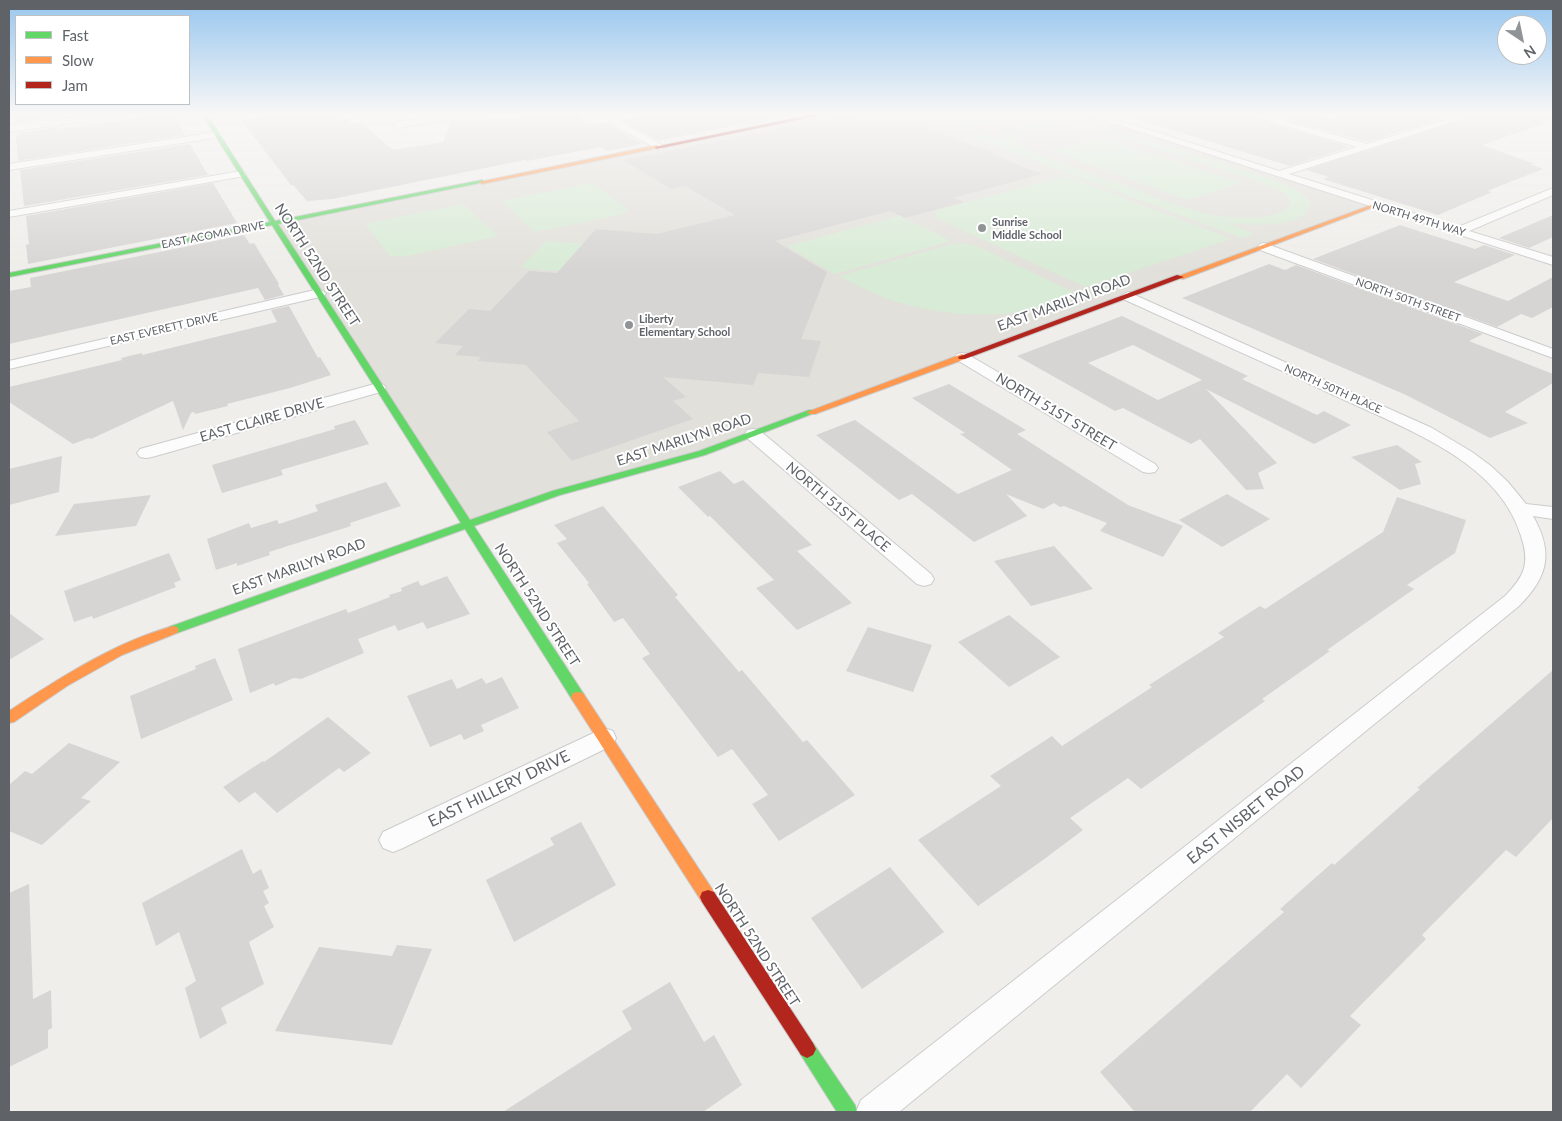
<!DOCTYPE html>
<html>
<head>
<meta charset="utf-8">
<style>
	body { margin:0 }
	#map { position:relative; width:1562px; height:1121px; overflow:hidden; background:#efeeea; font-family:Lato,sans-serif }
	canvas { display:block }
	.frame { position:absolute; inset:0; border:10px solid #5f6368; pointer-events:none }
	.legend { position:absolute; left:15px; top:15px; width:175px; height:90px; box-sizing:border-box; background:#fff; border:1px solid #bfc1c3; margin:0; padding:6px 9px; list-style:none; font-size:15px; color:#5f6368 }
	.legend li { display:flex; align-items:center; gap:10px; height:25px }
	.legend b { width:25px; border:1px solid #bfc1c3 }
	.north { position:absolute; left:1497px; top:15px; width:50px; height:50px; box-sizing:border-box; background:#fff; border:1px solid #bfc1c3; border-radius:50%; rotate:146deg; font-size:14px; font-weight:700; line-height:20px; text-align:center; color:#5f6368 }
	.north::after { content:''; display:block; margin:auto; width:18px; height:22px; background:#919496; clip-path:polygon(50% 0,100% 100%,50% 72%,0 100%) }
</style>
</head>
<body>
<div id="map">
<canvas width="1562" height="1121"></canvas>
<div class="frame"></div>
<ul class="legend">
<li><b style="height:6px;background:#63d668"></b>Fast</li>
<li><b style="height:6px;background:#ff974d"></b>Slow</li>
<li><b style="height:6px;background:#b3261e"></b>Jam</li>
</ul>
<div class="north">N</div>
</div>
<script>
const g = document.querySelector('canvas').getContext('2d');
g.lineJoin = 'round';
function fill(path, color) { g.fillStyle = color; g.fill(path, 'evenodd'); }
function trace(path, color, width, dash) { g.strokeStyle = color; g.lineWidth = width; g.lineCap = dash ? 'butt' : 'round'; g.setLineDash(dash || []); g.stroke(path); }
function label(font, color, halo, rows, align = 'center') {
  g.font = font + ' Lato,sans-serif'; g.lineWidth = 4; g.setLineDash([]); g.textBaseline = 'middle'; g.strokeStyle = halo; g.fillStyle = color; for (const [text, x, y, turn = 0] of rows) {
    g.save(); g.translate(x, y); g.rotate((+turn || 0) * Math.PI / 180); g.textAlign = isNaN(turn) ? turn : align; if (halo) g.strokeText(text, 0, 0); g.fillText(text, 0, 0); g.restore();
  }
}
fill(new Path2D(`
	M829 113H1085L1376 205 753 434 467 523 272 223Z`), '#e2e0da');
fill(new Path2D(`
	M937 113H1039L969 127Z
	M1049 122 1077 123 1113 129 1280 182 1300 192 1310 202C1310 230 1247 225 1229 223L1254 234 1242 238 970 137 982 134 999 140C1001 122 1035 122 1049 122ZM1059 126 1080 127 1107 133 1260 182C1272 187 1286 190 1291 203 1278 225 1222 218 1200 212 1177 206 1154 196 1131 188 1097 176 1063 164 1030 151L1014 141 1016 135 1029 129Z
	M1102 138 1241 183 1188 200 1051 151Z
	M1067 176 1231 239 1085 287 935 217 937 210Z
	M592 183 628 209 624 214 535 232 502 201Z
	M463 204 498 236 403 257 390 256 365 224Z
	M900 216 951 241 835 274 787 246Z
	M546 241 600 245 577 272 520 268Z
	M956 243 974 245 1084 297C1067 301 1049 306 1032 310 987 319 931 314 888 299 871 293 855 284 839 276Z`), '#d8ebd6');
fill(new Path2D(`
	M29 113H55L56 118 16 123 14 115Z
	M173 113 185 135 18 161 16 136H18L17 133 59 127V129Z
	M282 113H336L338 120 348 118 351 123 361 122 393 150 443 142 451 121 525 118 520 113H579L587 126 609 122 618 130 643 144 607 151 601 147 527 161 525 160 332 199 307 201 293 185H291L242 121Z
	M659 113H798L658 141 622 120Z
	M837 113H852L853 126 873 122 884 126 908 121 994 153 990 154 1042 174 953 198 964 202 905 218 890 211 775 241 827 272 801 339 821 341 809 377 758 373 753 385 663 377 686 397 673 401 693 419 572 461 547 432 579 421 526 365 478 361 481 357 455 355 463 346 435 343 469 309 490 311 529 271 557 273 596 229 657 234 735 215 685 186 671 189 623 160 829 119Z
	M1133 113H1239L1350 147 1290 166 1132 118Z
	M1264 113H1310L1335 120 1336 113H1460L1367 142Z
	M1483 113H1553V119L1543 122 1545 123 1482 145 1535 164H1529L1543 169 1487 191 1492 192 1438 215 1323 179 1329 177 1306 170Z
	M190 144 208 175 24 206 20 170Z
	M213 183 237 223 28 264 26 245 29 244 26 216Z
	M1553 215V237L1529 248 1499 238Z
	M1400 225 1475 249 1484 245 1515 255 1454 282 1508 301 1553 277V307L1532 318 1521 314 1497 327 1313 259Z
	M244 235 250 244 254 243 279 284 278 285 284 295 265 300 258 288 9 344V291L31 287 30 278Z
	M1269 264 1285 270 1296 265 1483 334 1469 341 1553 374V383L1505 412 1528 423 1490 438 1406 395 1182 298Z
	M289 306 318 358 320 357 331 375 290 388 227 404 228 406 195 414 194 412 191 413 183 430 173 401 91 439 89 438 73 444 9 402V387L122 360 121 358 142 353V355L277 322 271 310Z
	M1122 316 1248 376 1242 379 1317 415 1324 411 1351 425 1314 444 1206 389 1277 463 1258 473 1264 489 1246 490 1200 439 1191 444 1123 408 1115 411 1017 356ZM1133 345 1202 380 1158 400 1088 363Z
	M949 384 1026 430 1017 434 1128 505 1183 526 1163 557 1100 531 1107 523 1064 506 1060 507 1054 503 1043 509 1006 494 1027 516 974 542 912 494 899 500 816 435 855 420 958 494 1012 470 960 434 965 433 912 398Z
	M355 420 369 444 281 470 283 475 222 493 212 465 335 429 334 426Z
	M1397 445 1422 462 1415 464 1421 484 1400 490 1351 457Z
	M62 456 59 492 9 505V469Z
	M720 471 734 484 743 480 812 545 797 551 852 603 797 630 756 588 774 580 710 516 708 517 678 487Z
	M386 482 401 506 350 523 351 526 269 552 270 555 237 566V563L216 570 207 539 249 523 251 528 277 520 279 524 318 511 315 505Z
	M1227 494 1270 519 1222 547 1179 520Z
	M151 495 136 526 55 536 74 504Z
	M1397 497 1466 520 1455 553 1407 585 1414 589 1327 650 1330 651 1262 699 1265 701 1141 789 1128 778 1070 818 1083 830 1043 860 978 906 918 840 1001 786 990 776 1052 736 1062 746 1152 687 1149 685 1224 637 1218 633 1260 606 1265 609 1383 532Z
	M603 506 678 595 675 597 739 672 742 670 803 742 807 740 855 795 779 841 752 804 768 795 732 749 718 757 642 658 650 654 623 618 614 622 587 584 589 583 557 543 567 539 554 525Z
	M1054 546 1093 589 1031 606 994 561Z
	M169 553 181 580 174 583 176 587 93 619 92 616 74 622 64 591Z
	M447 576 470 614 427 629 423 622 398 631 395 625 358 639 364 653 301 679 294 678 275 686 274 683 250 693 238 649 346 609 348 613 390 597 389 595 402 591 401 588 418 581 421 586Z
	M9 613 44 639 9 660Z
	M1009 615 1060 657 1009 687 958 642Z
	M868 627 932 645 913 692 846 671Z
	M215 658 233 700 141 739 130 696 196 669 195 666Z
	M1553 670V818L1516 857 1506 850 1422 935 1426 939 1350 1016 1361 1025 1301 1088 1287 1074 1250 1112H1135L1100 1072 1284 912 1280 909 1332 863 1334 865 1420 789 1417 788Z
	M502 677 519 708 481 725 484 731 464 740 461 734 430 747 407 696 452 679 457 689 482 678 486 684Z
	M328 717 371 753 344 772 339 768 277 813 255 792 239 803 223 787 263 761 264 762Z
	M69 743 120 762 81 798 91 801 42 845 9 831V785L25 771 32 774Z
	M581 822 616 885 514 942 486 880 554 845 550 838Z
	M242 849 253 874 261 869 269 888 263 891 269 903 264 906 274 927 249 942 264 984 221 1008 227 1023 200 1039 185 988 196 981 179 932 156 946 142 903Z
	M890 867 944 932 862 989 811 918Z
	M29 884 33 999 51 990 52 1028 48 1030V1048L9 1067V893Z
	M397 945 432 949 392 1045 275 1031 319 947 392 956Z
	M670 982 704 1042 714 1035 742 1085 703 1112H503L632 1029 622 1011Z`), '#d6d5d3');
const street = new Path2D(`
	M102 113H126L122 116 9 132V126Z
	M218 113H239L206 121 202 118Z
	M450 113H470L466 116 398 128 393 125 398 122Z
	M601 113H611L625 124 665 147 660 150 657 149 619 128Z
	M1082 113H1096L1279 171 1357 147 1241 113H1256L1367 144 1467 113H1481L1289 174 1458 227 1553 188V195L1469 231 1553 257V265Z
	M217 132 222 135 220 137 9 170V164Z
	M241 171 246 174 245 176 9 217V211Z
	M1264 243 1553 349V358L1260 250 1258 247 1260 244Z
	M319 289 326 293 324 296 9 369V361Z
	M1128 292 1432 428 1472 452 1491 466 1508 482 1526 504 1553 507V519L1533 516C1554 553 1548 577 1519 606L899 1112H856L861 1100 1505 596C1525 576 1530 563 1521 536 1501 470 1429 439 1371 412 1344 400 1316 387 1289 374 1233 349 1178 324 1123 299L1121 296Z
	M962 353 967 354 1155 464 1158 468 1155 472 1149 473 1143 472 957 360 955 357 957 354Z
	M378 383 384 385 386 388 384 391 152 457 146 458 140 457 137 453 140 449Z
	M753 429 759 430 931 574 934 579 931 584 924 586 917 584 747 438 745 434 747 430Z
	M604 728 613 731 616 738 613 745 403 848 393 852 383 848 379 840 383 832Z`);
const fast = new Path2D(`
	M201 113H206L275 221 482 180 485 182 278 224 470 520 552 491 699 451 809 410H815L817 412 705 455 560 495 474 526 583 693 585 697 583 701 578 702 573 701 465 529 177 633H169L167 630 169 627 461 523 272 225 9 277V273L270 222Z
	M807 1040 813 1043 855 1105 857 1112H837L801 1055 798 1049 801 1043Z`);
const slow = new Path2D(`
	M657 145 659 148 482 184 479 182Z
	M1374 204 1379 205 1183 279 1176 277Z
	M962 354 966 357 965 359 815 414H809L807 412Z
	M173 626 177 627 179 630 177 633 122 655 67 686 14 722 9 723V711C60 678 113 643 173 626Z
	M578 692 583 693 714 892 716 897 714 902 708 904 702 902 573 701 571 697 573 693Z`);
const jam = new Path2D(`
	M820 113H831L657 149 654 147Z
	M1177 275 1184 277 965 359H959L958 357Z
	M708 890 714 892 813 1043 816 1049 813 1055 807 1058 801 1055 702 902 700 897 702 892Z`);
trace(street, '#cbcccc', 2);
trace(fast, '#cacacb', 2);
trace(slow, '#cacacb', 2);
trace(jam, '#cacacb', 2);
fill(street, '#fdfcfc');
fill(fast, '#63d668');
fill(slow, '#ff974d');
fill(jam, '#b3261e');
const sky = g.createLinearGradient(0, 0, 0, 270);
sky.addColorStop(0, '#97c6ef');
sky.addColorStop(0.42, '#f8f7f6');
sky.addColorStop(1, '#f8f7f600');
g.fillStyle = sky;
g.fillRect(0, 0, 1562, 270);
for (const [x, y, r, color] of [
	[982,228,5,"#919496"],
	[629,325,5,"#919496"]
]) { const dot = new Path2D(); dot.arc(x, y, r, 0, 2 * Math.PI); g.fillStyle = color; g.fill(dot); trace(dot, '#fff', 2); }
label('11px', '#5f6368', '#fff', [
	["NORTH 49TH WAY",1419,219,17],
	["EAST ACOMA DRIVE",213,235,-11],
	["NORTH 50TH STREET",1408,300,20],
	["EAST EVERETT DRIVE",164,329,-13],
	["NORTH 50TH PLACE",1333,389,24]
]);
label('bold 11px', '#5f6368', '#fff', [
	["Sunrise",992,222],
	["Middle School",992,235],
	["Liberty",639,319],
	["Elementary School",639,332]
], 'left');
label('14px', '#5f6368', '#fff', [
	["NORTH 52ND STREET",317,265,57],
	["EAST MARILYN ROAD",1064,303,-20],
	["NORTH 51ST STREET",1056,412,31],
	["EAST CLAIRE DRIVE",262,420,-16],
	["EAST MARILYN ROAD",684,440,-18],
	["NORTH 51ST PLACE",838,507,40],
	["EAST MARILYN ROAD",299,567,-20],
	["NORTH 52ND STREET",537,605,57],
	["NORTH 52ND STREET",757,945,57]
]);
label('16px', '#5f6368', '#fff', [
	["EAST HILLERY DRIVE",499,789,-26],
	["EAST NISBET ROAD",1246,815,-39]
]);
</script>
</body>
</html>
